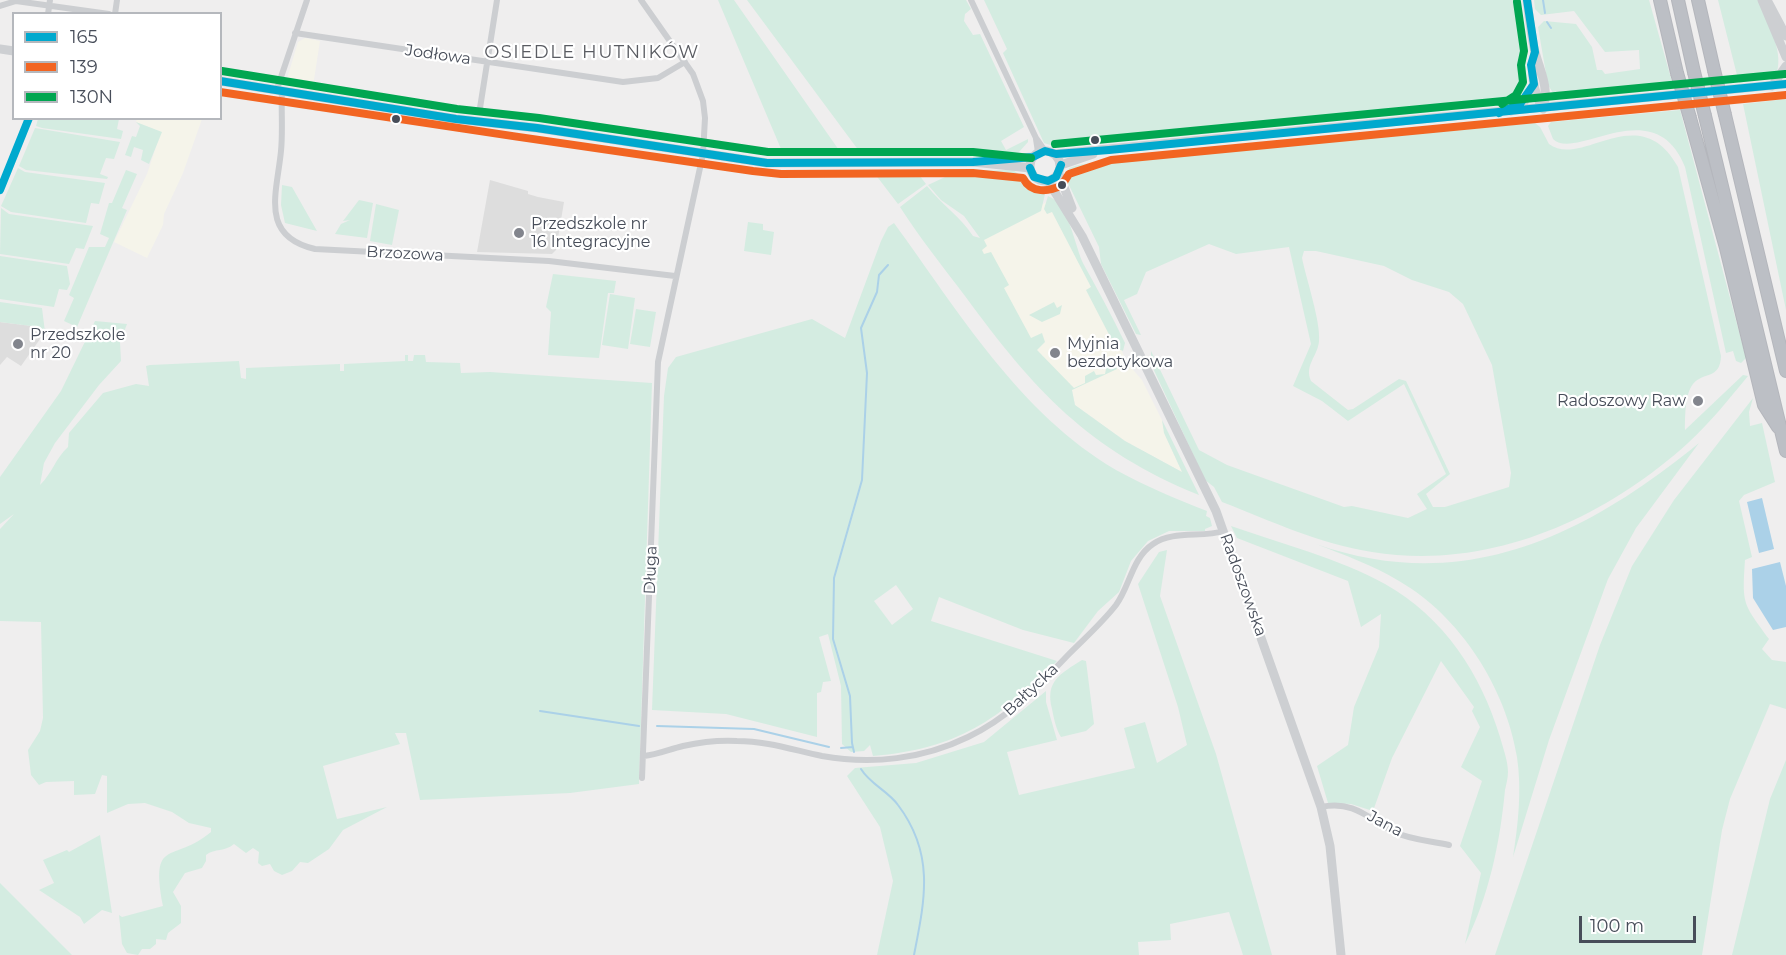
<!DOCTYPE html>
<html>
<head>
<meta charset="utf-8">
<style>
	body { margin:0 }
	#map { position:relative; width:1786px; height:955px; overflow:hidden; background:#efeeee; font-family:Montserrat,sans-serif }
	canvas { display:block }
	.legend { position:absolute; left:12px; top:12px; width:210px; height:108px; box-sizing:border-box; background:#fff; border:2px solid #b5b8bd; margin:0; padding:8px 10px; list-style:none; font-size:18px; color:#474d59 }
	.legend li { display:flex; align-items:center; gap:12px; height:30px }
	.legend b { width:30px; border:2px solid #b5b8bd }
	.scale { position:absolute; left:1579px; top:916px; width:117px; height:27px; box-sizing:border-box; border:3px solid #474d59; border-top:0; padding-left:8px; font-size:18px; line-height:21px; white-space:nowrap; color:#474d59; -webkit-text-stroke:4px #fff; paint-order:stroke }
</style>
</head>
<body>
<div id="map">
<canvas width="1786" height="955"></canvas>
<ul class="legend">
<li><b style="height:8px;background:#00a9ce"></b>165</li>
<li><b style="height:8px;background:#f26522"></b>139</li>
<li><b style="height:8px;background:#00a651"></b>130N</li>
</ul>
<div class="scale">100 m</div>
</div>
<script>
const g = document.querySelector('canvas').getContext('2d');
g.lineJoin = 'round';
function fill(path, color) { g.fillStyle = color; g.fill(path, 'evenodd'); }
function trace(path, color, width, dash) { g.strokeStyle = color; g.lineWidth = width; g.lineCap = dash ? 'butt' : 'round'; g.setLineDash(dash || []); g.stroke(path); }
function label(font, color, halo, rows, align = 'center') {
  g.font = font + ' Montserrat,sans-serif'; g.lineWidth = 4.5; g.setLineDash([]); g.textBaseline = 'middle'; g.strokeStyle = halo; g.fillStyle = color; for (const [text, x, y, turn = 0] of rows) {
    g.save(); g.translate(x, y); g.rotate((+turn || 0) * Math.PI / 180); g.textAlign = isNaN(turn) ? turn : align; if (halo) g.strokeText(text, 0, 0); g.fillText(text, 0, 0); g.restore();
  }
}
fill(new Path2D(`
	M305 38 320 41 313 86 286 82 298 42Z
	M137 119H202L183 173 164 214 163 225 147 258 114 242 147 174 161 132 136 122Z
	M1050 200 1128 364 1142 380 1162 420 1165 435 1182 472 1125 441 1075 405 1072 390 954 255Z`), '#f5f4ea');
fill(new Path2D(`
	M490 180 528 191V194L538 197 564 202 556 250 552 254 477 252Z
	M0 322 40 327 45 332 21 366 7 357 0 365Z`), '#ddd');
fill(new Path2D(`
	M718 0H734L841 153H834L835 155 784 156Z
	M747 0H966L971 9 965 14 964 21 973 35 980 34 1024 127 1001 141 1006 150 1028 139V142L1019 152 977 156 862 155Z
	M984 0H1521L1527 85C1522 102 1508 103 1492 106L1132 141C1124 140 1117 136 1109 137 1086 137 1067 152 1044 143L1003 53 1007 49Z
	M1534 0H1649L1674 89 1568 99 1555 96 1548 85 1538 27 1544 21 1576 24 1592 47 1597 70H1602L1605 74 1640 69 1639 50 1605 52 1574 11 1541 15 1535 9Z
	M1718 0H1758C1768 23 1786 55 1775 77L1739 83Z
	M1786 99V310L1743 104Z
	M1680 110 1746 358 1741 363 1736 361 1733 351 1726 353 1685 167C1654 90 1576 162 1553 139L1548 126 1551 122Z
	M38 119V118L128 119H119L117 129 123 131 121 139 42 128 36 126Z
	M136 122 162 132 149 164 141 160 143 150 134 147 131 157 125 155 132 136 136 137 140 126Z
	M1535 123 1540 127 1549 144C1582 169 1639 97 1678 167L1721 356C1720 380 1704 371 1693 384 1685 394 1685 417 1685 430L1743 375 1748 376C1729 399 1710 423 1688 443 1603 520 1488 571 1372 552 1320 544 1271 521 1222 502L1214 487 1205 480 1151 364V351L1199 450 1227 465 1344 507 1352 506 1408 518 1427 509 1417 494 1446 474 1404 384 1348 421 1322 401 1293 386 1311 344 1289 247 1236 254 1209 244 1146 272 1137 294 1124 300 1141 335 1136 334 1101 264 1099 247 1066 179 1069 168C1086 161 1105 164 1122 160L1397 132 1413 134ZM1304 251H1316L1384 266 1412 280 1449 292 1463 304 1492 365 1511 473 1509 487 1445 507H1433L1426 494 1450 474 1406 381 1399 379 1353 409 1348 410 1311 381C1304 365 1318 356 1319 341 1321 322 1306 278 1302 258Z
	M35 128 120 142 114 159 106 158 100 174 108 177 107 179 26 170 19 166Z
	M18 168 25 172 105 183 99 204 91 203 86 223 11 212 1 206Z
	M126 170 137 174 122 208 127 210 77 327 64 321 74 298 69 295 89 247H105L109 238 100 234 109 203H112Z
	M1013 170 1045 194 1041 211 984 240 987 246 982 250 984 254 991 252 1009 285 1004 288 1031 338 1042 333 1045 342 1037 350 1074 388 1085 383V376L1094 371 1096 375 1105 374 1106 369 1102 367 1114 363 1117 369 1072 390 1075 405 1125 441 1182 472 1164 433 1162 420 1199 495C1088 450 1034 390 965 296 943 267 920 238 900 207L927 186C942 205 960 216 973 236L980 238 964 216 941 200 928 185 958 171Z
	M876 171H916L926 184 898 204 875 174Z
	M282 185 292 187 317 231 285 223 281 205Z
	M1048 196C1070 204 1074 246 1084 265 1098 290 1112 316 1125 343L1123 351 1116 348 1086 290 1091 287 1052 212 1047 214 1044 209Z
	M359 200 373 203 367 238 335 234 341 224 350 220 343 221Z
	M376 204 399 210 392 245 370 241Z
	M1 208 9 214 93 226 84 249 76 248 69 264 0 254Z
	M748 222 763 224V230L774 232 771 255 744 251Z
	M894 223C959 312 1019 413 1116 470 1145 486 1176 499 1207 511L1206 516 1210 518 1212 526 1205 529V531H1169L1148 541 1131 561 1119 592 1098 611 1074 643 1023 630 939 597 931 621 1057 661C999 720 957 749 873 756L870 745 864 751 851 752 842 744 841 686 828 634 819 637 831 681 823 682 821 692 817 693V737L726 714 652 710 664 396 668 368 676 357 812 319 845 338 881 241 888 227ZM896 585 913 609 892 625 874 601Z
	M0 256 67 266 70 284 67 290 59 289 54 307 0 299Z
	M553 274 616 281 614 293H608L599 358 548 355 551 312 546 307Z
	M610 294 635 298 628 349 602 345Z
	M0 302 42 308 45 332 39 327 0 322Z
	M1054 302 1057 308 1062 305 1060 314 1042 322 1029 315Z
	M636 309 656 312 650 347 630 344Z
	M95 321 127 324 120 342 121 361 99 385 55 443 44 463 40 485C53 472 55 459 68 447L69 433 103 393 136 384 149 386 146 366 150 365 239 361 241 378 246 379V368L340 364V371H344V364L405 361V355H408V361H413L414 355H425L426 362 460 363 461 373 490 372 652 383 639 784 570 793 420 800 406 733H395L400 744 323 766 337 819 387 807 343 830 329 849 308 863 300 862 292 871 282 875 274 871 270 864 262 866 258 863 259 852 253 848 246 853 234 844C225 852 215 848 206 855V861L202 868 185 873 173 892 181 906V923L168 933 166 940 156 939V944L150 949H142L138 955 127 953 122 944 119 915 122 917 163 906C150 836 173 864 211 832V828L189 823 172 812 145 803 128 804 107 813V776L102 775 95 794 74 795V781L46 782 39 785 31 775 28 750 40 731 43 718 41 622 0 621V529L14 514 0 524V477L61 391Z
	M1753 398 1749 412 1750 426 1762 423 1775 482 1744 495 1739 501 1752 557 1745 560C1742 605 1743 603 1769 639L1762 649 1772 660 1786 662V709L1770 704 1730 799 1722 830 1702 955H1495L1600 645 1632 566 1674 500Z
	M1699 443 1636 528 1608 579 1549 740 1513 857C1518 824 1522 791 1517 757 1506 688 1460 616 1399 581 1373 565 1344 555 1316 544 1464 596 1585 536 1699 443Z
	M1231 526C1282 544 1338 558 1385 584 1444 617 1481 674 1500 737 1503 748 1508 761 1508 772 1508 778 1506 785 1505 790 1500 843 1489 896 1465 944L1481 873 1460 846 1482 781 1461 767 1480 727 1472 711 1474 707 1441 661 1392 758 1373 811 1351 804 1328 803 1317 766 1348 745 1354 707 1379 647 1381 614 1361 627 1348 581 1237 538Z
	M1167 550 1160 596 1216 754 1272 955H1243L1229 912 1170 924 1171 940 1138 942 1139 955H877L893 881 880 827 847 776 855 768 916 763 984 742 1046 691V702L1057 740 1007 752 1019 795 1135 768 1124 728 1145 722 1157 763 1187 745 1178 707 1138 584 1159 552Z
	M1082 660 1086 661 1094 724 1086 731 1061 737C1056 729 1054 719 1052 709 1045 681 1060 674 1082 660Z
	M1786 760V955H1732L1770 799Z
	M100 835 112 913 102 910 84 924 80 917 39 890 54 883 43 860 67 850 69 852Z
	M0 883 72 955H0Z`), '#d4ece1');
fill(new Path2D(`
	M1762 498 1774 549 1759 553 1747 502Z
	M1780 562 1786 586V627L1773 630 1753 598 1752 569Z`), '#abd1e8');
trace(new Path2D(`
	M1543 0 1545 13
	M1547 22 1551 28
	M540 711 639 726
	M657 726 754 729 829 747
	M841 748 853 747
	M854 752 852 743 850 696 833 639 834 578 862 480 867 373 861 328 877 292 879 275 888 265
	M861 769C870 784 888 791 898 805 935 854 925 899 914 955`), '#abd1e8', 2);
const highway = new Path2D(`
	M1660 0 1677 73
	M1678 0 1694 72
	M1698 0 1714 70
	M1725 115 1786 371
	M1705 116 1786 451
	M1690 118 1726 248 1764 405 1778 427`);
trace(highway, '#b4b6bc', 14);
trace(new Path2D(`
	M641 0 693 74 703 101 705 118 703 154 658 362 642 778
	M971 0 1036 138 1045 151
	M0 6 16 1 109 14
	M48 14 50 0
	M115 14 117 0
	M295 33 623 82 658 78 685 62
	M277 89 307 0
	M282 90C281 111 283 131 281 151 277 193 259 236 315 249L549 261 675 276
	M480 108 497 0
	M1036 139 1038 152
	M0 190 29 118
	M644 756C657 755 670 749 683 746 701 742 719 740 737 741 767 741 793 750 822 756 872 765 923 759 968 737 1009 718 1038 686 1069 654 1085 638 1102 623 1116 605 1130 586 1132 558 1153 544 1173 530 1201 538 1224 531
	M1321 807C1354 800 1369 819 1394 832 1411 840 1432 841 1449 845`), '#ccced1', 6);
trace(new Path2D(`
	M1527 0C1529 16 1531 32 1534 48 1539 70 1550 86 1543 109
	M1762 0 1786 57
	M1767 0 1786 36
	M0 49 14 51
	M1535 52C1530 71 1533 92 1543 109
	M220 81 456 119 537 128 767 163 973 162 1030 168
	M1772 86 1786 66
	M1511 111 1524 102 1534 84
	M1030 166a15 15 0 1 1 30 0a15 15 0 1 1-30 0Z
	M1056 154 1786 84
	M1005 159 1033 157
	M1061 165 1093 154
	M1059 174 1072 208
	M1048 181 1082 236 1216 511 1321 807 1330 846 1341 955`), '#cdcfd2', 9);
trace(highway, '#bcbfc5', 12);
const highwayBridge = new Path2D(`
	M1714 70 1725 115
	M1694 72 1705 116
	M1677 73 1690 118`);
trace(highwayBridge, '#b4b6bc', 14, []);
trace(highwayBridge, '#bcbfc5', 12);
trace(new Path2D(`
	M220 81 456 119 537 128 767 163 973 162 1033 157 1045 151 1056 154 1109 150 1786 84
	M1499 113 1520 104 1534 84 1531 65 1535 52 1527 0
	M1030 168 1034 177 1048 181 1056 177 1061 165
	M0 190 29 118`), '#00a9ce', 8);
trace(new Path2D(`
	M220 92C398 120 575 145 753 171L781 174 973 173 1023 178C1031 194 1049 192 1062 185L1069 174 1111 160 1786 95`), '#f26522', 8);
trace(new Path2D(`
	M222 71 457 109 539 118 768 152H973L1031 158
	M1502 104 1516 95 1523 82 1521 65 1524 51 1517 2
	M1055 144 1785 74`), '#00a651', 8);
for (const [x, y, r, color] of [
	[396,119,5,"#474d59"],
	[1095,140,5,"#474d59"],
	[1062,185,5,"#474d59"],
	[519,233,6,"#82858d"],
	[18,344,6,"#82858d"],
	[1055,353,6,"#82858d"],
	[1698,401,6,"#82858d"]
]) { const dot = new Path2D(); dot.arc(x, y, r, 0, 2 * Math.PI); g.fillStyle = color; g.fill(dot); trace(dot, '#fff', 2); }
label('16px', '#474d59', '#fff', [
	["Jodłowa",438,55,8],
	["Brzozowa",405,254,3],
	["Długa",651,570,-88],
	["Radoszowska",1243,585,70],
	["Bałtycka",1031,690,-43],
	["Jana",1385,824,28]
]);
label('16px', '#474d59', '#fff', [
	["Przedszkole nr",531,224],
	["16 Integracyjne",531,242],
	["Przedszkole",30,335],
	["nr 20",30,353],
	["Myjnia",1067,344],
	["bezdotykowa",1067,362],
	["Radoszowy Raw",1686,401,"right"]
], 'left');
g.letterSpacing = '1.5px';
label('18px', '#5a5c62', '#fff', [
	["OSIEDLE HUTNIKÓW",592,53]
]);
g.letterSpacing = '0px';
</script>
</body>
</html>
